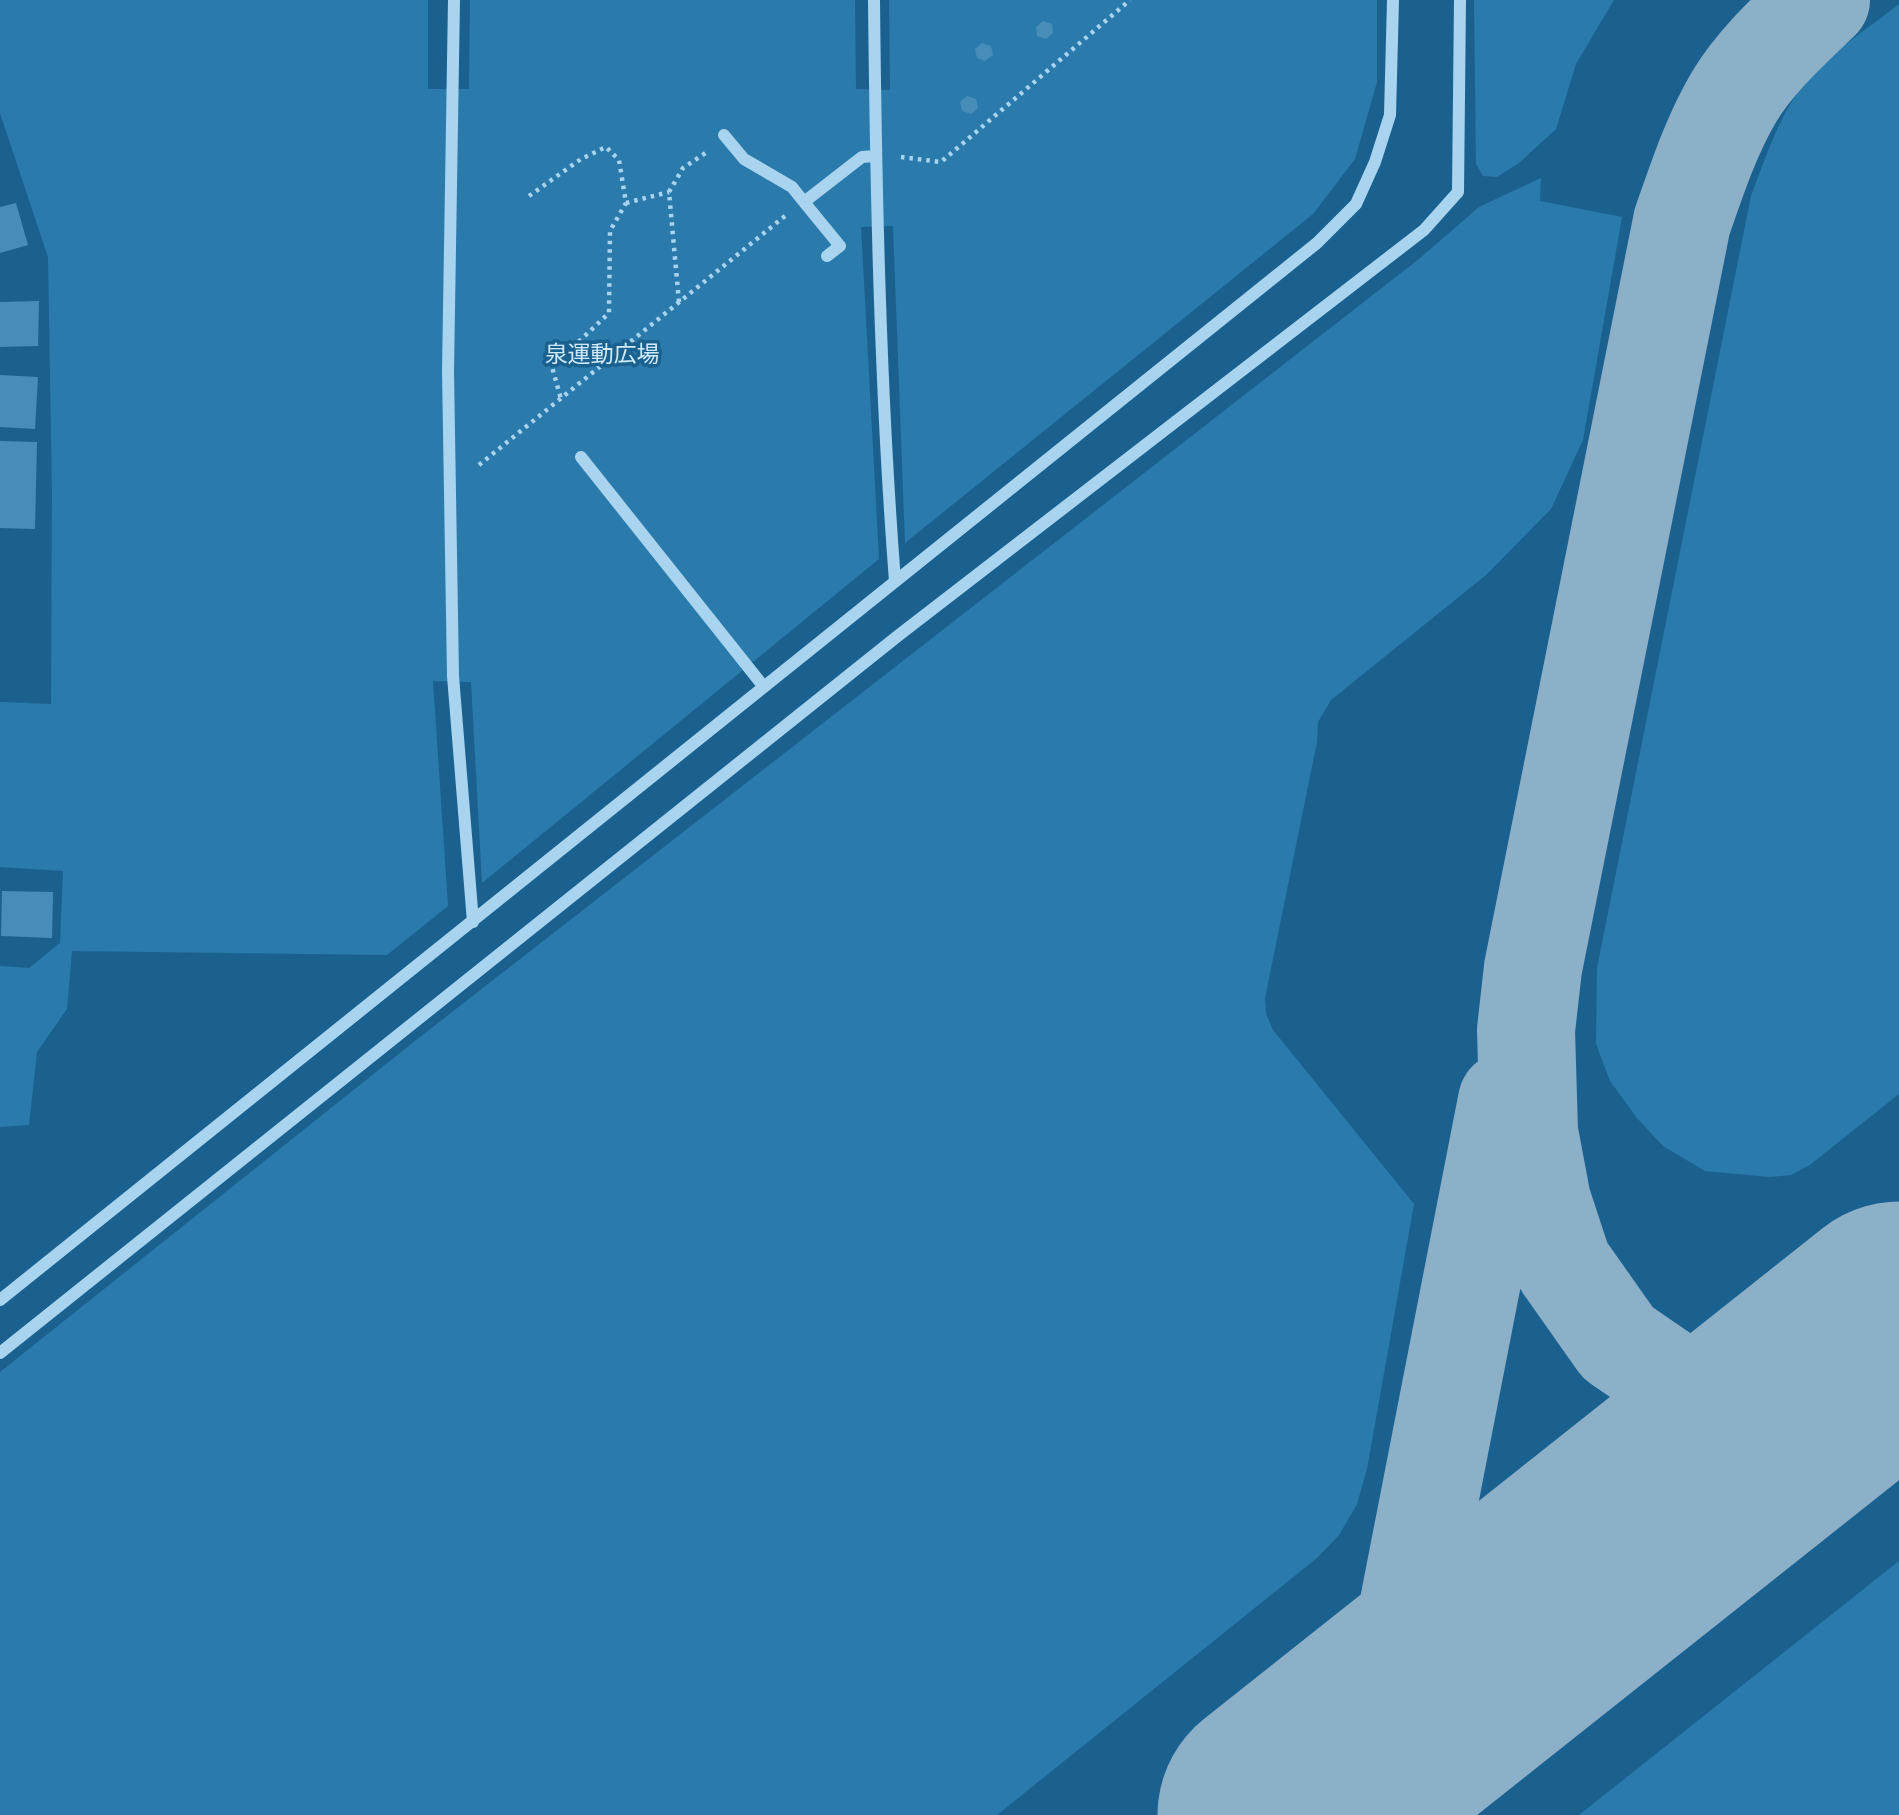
<!DOCTYPE html>
<html>
<head>
<meta charset="utf-8">
<style>
	body { margin:0 }
	canvas { display:block; background:#1a6190 }
</style>
</head>
<body>
<canvas width="1899" height="1815"></canvas>
<script>
const g = document.querySelector('canvas').getContext('2d');
g.lineJoin = 'round';
function fill(path, color) { g.fillStyle = color; g.fill(path, 'evenodd'); }
function trace(path, color, width, dash) { g.strokeStyle = color; g.lineWidth = width; g.lineCap = dash ? 'butt' : 'round'; g.setLineDash(dash || []); g.stroke(path); }
function label(font, color, halo, rows, align = 'center') {
  g.font = font + ' "Noto Sans","Noto Sans JP",sans-serif'; g.lineWidth = 7; g.setLineDash([]); g.textBaseline = 'middle'; g.strokeStyle = halo; g.fillStyle = color; for (const [text, x, y, turn = 0] of rows) {
    g.save(); g.translate(x, y); g.rotate((+turn || 0) * Math.PI / 180); g.textAlign = isNaN(turn) ? turn : align; if (halo) g.strokeText(text, 0, 0); g.fillText(text, 0, 0); g.restore();
  }
}
fill(new Path2D(`
	M0 0H428V89H469L470 0H855L856 89 890 90 889 0H1377V82L1355 159 1313 214 905 543 893 226 861 227 879 559 482 883 471 682 433 681 448 906 387 955 72 951 67 1009 37 1052 29 1125 0 1127V966L29 968 60 943 63 871 0 867V702L51 704 52 492 48 257 0 113Z
	M1474 0H1614L1576 64 1556 129 1519 163 1497 177 1483 176 1476 164Z
	M1899 4V1094L1811 1164 1791 1175 1770 1177 1705 1171 1663 1146 1637 1118 1610 1081 1596 1044 1597 968 1751 196C1766 157 1780 112 1807 80 1833 50 1868 29 1899 4Z
	M1541 178 1540 201 1622 217 1583 440 1551 509 1486 575 1331 700 1318 722 1317 742 1265 998 1266 1014 1273 1030 1414 1204 1367 1469 1357 1504 1339 1535 1317 1558 997 1815H0V1372L420 1037 1419 259 1479 207Z
	M1899 1561V1815H1579Z`), '#2a7aac');
trace(new Path2D(`
	M1821 0C1791 29 1756 60 1734 97 1711 136 1697 179 1682 222L1533 968 1526 1030 1529 1132 1542 1201 1563 1265 1618 1343 1672 1380 1740 1392 1816 1378 1869 1348
	M1299 1815C1342 1762 1373 1707 1401 1644L1507 1101`), '#8cb0c8', 98);
trace(new Path2D(`
	M1280 1815 1899 1324`), '#8cb0c8', 245);
fill(new Path2D(`
	M1043 21 1052 24 1053 33 1046 39 1037 36 1036 27Z
	M982 43 991 46 993 55 985 61 977 58 975 49Z
	M967 96 976 99 978 108 971 114 962 111 960 102Z
	M16 203 28 245 0 253V207Z
	M39 301 38 346 0 347V302Z
	M0 375 38 377 35 429 0 427Z
	M0 441 37 442 35 529 0 528Z
	M2 891 53 892 52 938 1 936Z`), '#478db9');
trace(new Path2D(`
	M901 157 941 162 1130 0
	M529 196 581 159 606 147 619 160 626 203 610 231 609 313 552 367 561 399
	M626 203 669 192
	M679 302 669 192 683 168 707 152
	M479 465 785 216`), '#a8d4ef', 4.5, [3.5, 5]);
trace(new Path2D(`
	M454 0 448 371 453 676 473 922
	M874 0C876 194 880 387 895 581
	M724 135 744 159 792 187 804 202
	M827 256 840 246 804 202 862 157 875 156
	M581 457 764 687
	M0 1300 1317 243 1356 204 1375 162 1390 115 1393 0
	M0 1353 899 635 1424 230 1458 192 1460 0`), '#a8d4ef', 12);
label('23px', '#ceeafa', '#1a6190', [
	["泉運動広場",602,355]
]);
</script>
</body>
</html>
